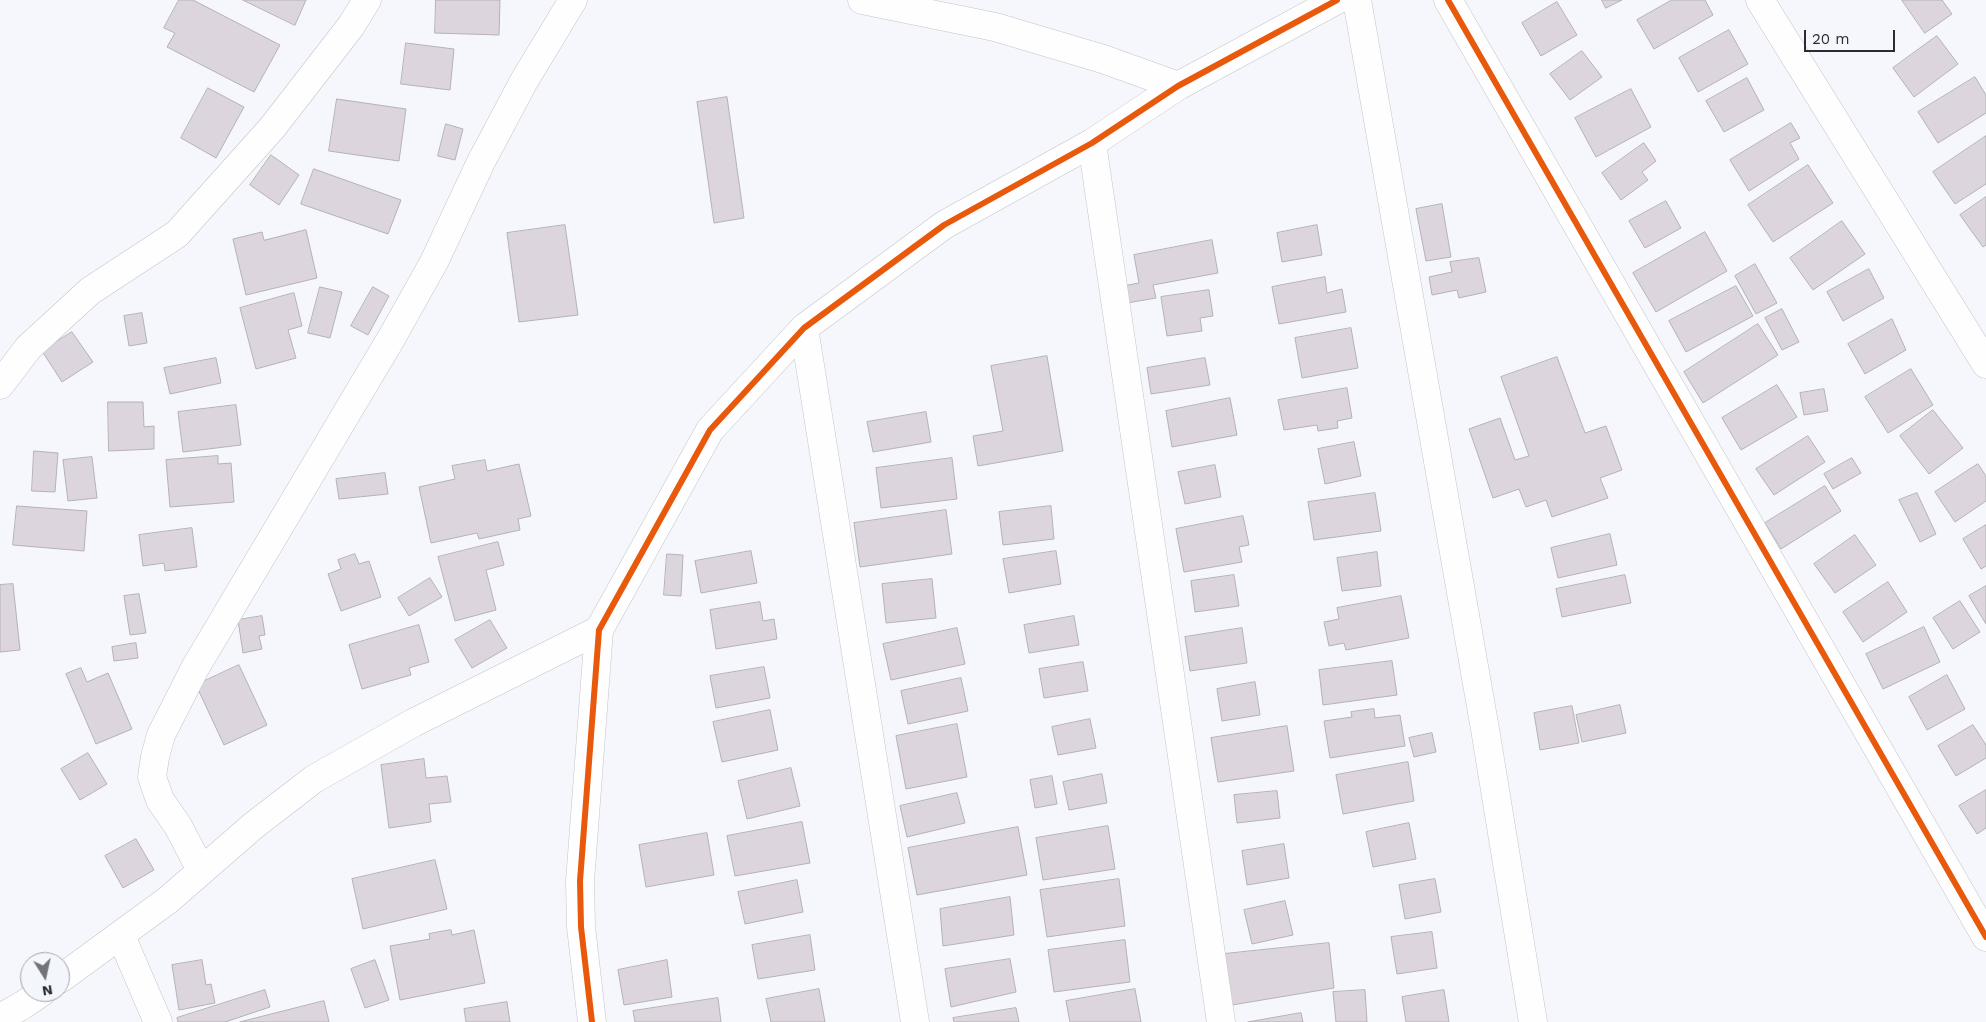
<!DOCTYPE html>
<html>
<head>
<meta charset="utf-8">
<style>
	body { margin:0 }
	#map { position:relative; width:1986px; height:1022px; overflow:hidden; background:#f6f7fc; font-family:"Work Sans",sans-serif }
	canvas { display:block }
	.north { position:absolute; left:20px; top:952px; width:50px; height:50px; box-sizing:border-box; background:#f4f6fe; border:1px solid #a4a5ab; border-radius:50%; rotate:170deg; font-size:14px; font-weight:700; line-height:20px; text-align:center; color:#2b2c2f }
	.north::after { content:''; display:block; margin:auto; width:18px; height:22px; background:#727377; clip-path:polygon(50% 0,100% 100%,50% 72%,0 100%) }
	.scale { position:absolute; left:1804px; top:30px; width:91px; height:22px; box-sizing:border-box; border:2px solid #2b2c2f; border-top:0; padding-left:6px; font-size:15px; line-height:18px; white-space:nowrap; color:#2b2c2f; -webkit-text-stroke:4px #f4f6fe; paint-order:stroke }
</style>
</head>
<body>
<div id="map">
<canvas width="1986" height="1022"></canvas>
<div class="north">N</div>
<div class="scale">20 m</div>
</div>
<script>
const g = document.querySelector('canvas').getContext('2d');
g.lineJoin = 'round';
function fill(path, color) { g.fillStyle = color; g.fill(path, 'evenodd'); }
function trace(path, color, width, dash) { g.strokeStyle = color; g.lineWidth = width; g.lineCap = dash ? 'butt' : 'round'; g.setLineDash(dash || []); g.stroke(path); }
const building = new Path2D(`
	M179 0H193L280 45 254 92 167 47 175 33 164 28Z
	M243 0H306L295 25Z
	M436 0H500L499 35 435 33Z
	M1602 0H1622L1606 8Z
	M1672 0H1705L1713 15 1654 49 1637 20Z
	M1902 0H1942L1952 14 1925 33Z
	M1557 2 1577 35 1541 56 1522 23Z
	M1729 30 1748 64 1698 92 1679 58Z
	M1937 36 1958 64 1914 97 1893 68Z
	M406 43 454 49 450 90 401 84Z
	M1582 51 1602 77 1570 100 1550 74Z
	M1975 77 1986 95V113L1938 143 1918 112Z
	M1747 78 1764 110 1724 132 1706 101Z
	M208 88 244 107 216 158 181 138Z
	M1631 89 1651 127 1596 157 1575 118Z
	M727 97 744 218 714 223 697 102Z
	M337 99 406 109 399 161 329 151Z
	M1791 123 1800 138 1790 143 1799 159 1749 191 1730 160Z
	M446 124 463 129 455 160 438 156Z
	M1986 136V184L1955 204 1933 172Z
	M1644 143 1656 161 1642 172 1648 180 1621 200 1602 173Z
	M271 155 299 175 279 205 250 185Z
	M1808 165 1833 203 1773 242 1748 205Z
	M314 169 401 200 388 234 301 204Z
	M1986 197V245L1983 247 1960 215Z
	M1666 201 1681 228 1645 248 1629 221Z
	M1442 204 1451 257 1426 261 1416 209Z
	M1842 221 1865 254 1813 290 1790 258Z
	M565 225 578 315 519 322 507 233Z
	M1317 225 1322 255 1282 262 1277 233Z
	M306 230 317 278 246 295 233 239 262 232 264 240Z
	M1705 232 1727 271 1656 312 1633 273Z
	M1212 240 1218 273 1153 285 1156 298 1127 303 1123 286 1139 283 1134 255Z
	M1479 258 1486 292 1459 298 1457 290 1432 295 1429 277 1452 272 1450 262Z
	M1755 264 1777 303 1756 314 1735 276Z
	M1869 269 1884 298 1843 321 1827 292Z
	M1325 277 1327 293 1342 289 1346 312 1279 324 1272 287Z
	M1736 286 1753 316 1686 352 1669 321Z
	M320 287 342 292 330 338 308 333Z
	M373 287 389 296 368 335 351 326Z
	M1209 290 1213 316 1200 318 1202 331 1167 336 1161 297Z
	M294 293 302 326 288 330 296 358 256 369 240 308Z
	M1782 309 1799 342 1782 350 1765 318Z
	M142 313 147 343 129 346 124 316Z
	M1892 319 1906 350 1865 374 1848 344Z
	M1758 324 1778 355 1703 403 1684 372Z
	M1351 328 1358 368 1302 378 1295 338Z
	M72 332 93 362 62 382 42 351Z
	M1047 356 1063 451 978 466 973 436 1003 431 991 366Z
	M1557 357 1585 433 1606 426 1622 470 1600 478 1608 498 1552 517 1546 500 1526 507 1519 489 1493 498 1469 429 1500 418 1515 460 1529 456 1501 377Z
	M216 358 221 383 170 394 164 368Z
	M1205 358 1210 385 1151 394 1147 368Z
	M1911 369 1933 405 1888 433 1865 397Z
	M1777 385 1797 417 1741 450 1722 418Z
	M1347 388 1352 418 1337 421 1338 428 1318 431 1317 425 1284 430 1278 400Z
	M1824 389 1828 411 1804 415 1800 393Z
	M1230 398 1237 435 1172 447 1166 411Z
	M108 402H143L144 427 154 426V449L109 451Z
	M236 405 241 445 183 452 178 412Z
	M1933 410 1963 448 1929 474 1900 436Z
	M926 412 931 442 873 452 867 422Z
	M1808 436 1825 462 1774 495 1756 469Z
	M1354 442 1361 476 1325 484 1318 449Z
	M34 451 58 453 55 492 32 491Z
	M218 456V464L231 463 234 502 170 507 166 460Z
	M92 457 97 498 68 501 63 460Z
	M952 458 957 499 881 508 876 468Z
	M1852 458 1861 473 1833 489 1824 474Z
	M485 460 487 471 519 464 531 516 518 519 520 530 479 539 477 533 431 543 419 487 455 479 452 466Z
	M1978 464 1986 476V501L1955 522 1935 492Z
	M1215 465 1221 497 1185 504 1178 472Z
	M385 473 388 494 339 499 336 479Z
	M1825 486 1841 511 1781 549 1765 523Z
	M1375 493 1381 531 1314 540 1308 502Z
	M1917 493 1936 534 1920 542 1899 500Z
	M17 506 87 511 84 551 13 545Z
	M1051 506 1054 539 1003 545 999 512Z
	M946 510 952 554 860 567 854 523Z
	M1243 516 1249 545 1239 547 1242 562 1184 572 1176 529Z
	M1986 525V566L1981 569 1963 539Z
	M192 528 197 567 165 571 164 563 143 566 139 535Z
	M1610 534 1617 565 1558 578 1551 548Z
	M1855 535 1876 565 1835 593 1814 564Z
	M498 542 504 565 486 570 496 610 455 621 438 557Z
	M751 551 757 583 701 593 695 561Z
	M1056 551 1061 584 1009 593 1003 559Z
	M1377 552 1381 586 1342 591 1337 558Z
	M355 554 359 564 369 561 381 597 341 611 328 574 341 569 338 560Z
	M667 554 683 555 681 596 664 595Z
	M1234 575 1239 606 1195 612 1191 581Z
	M1625 575 1631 603 1562 617 1556 589Z
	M430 578 442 597 409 616 398 598Z
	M932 579 936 618 886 623 882 584Z
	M1888 582 1907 612 1863 642 1843 612Z
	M13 584 20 650 0 652V585Z
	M1986 586V624L1969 596Z
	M139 594 146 633 130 635 124 596Z
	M1401 596 1409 638 1346 650 1344 643 1329 646 1324 622 1339 619 1337 608Z
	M1960 601 1980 632 1953 649 1933 618Z
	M760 602 763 621 774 619 777 639 716 649 710 610Z
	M262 616 265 635 259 636 262 649 243 653 238 620Z
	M1074 616 1079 645 1029 653 1024 625Z
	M490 620 507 648 472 668 455 640Z
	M419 625 429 662 409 668 411 675 362 689 349 645Z
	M1924 627 1940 662 1883 689 1866 654Z
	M957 628 965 664 891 680 883 644Z
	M1242 628 1247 663 1190 671 1185 637Z
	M136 643 138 658 114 661 112 647Z
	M1392 661 1397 695 1323 705 1319 670Z
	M1083 662 1088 691 1044 698 1039 669Z
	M239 665 267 725 224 745 196 685Z
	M764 667 770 698 716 708 710 676Z
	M81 668 87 682 108 673 132 729 96 744 66 674Z
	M1947 675 1965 709 1927 730 1909 697Z
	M961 678 968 711 908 724 901 691Z
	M1255 682 1260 715 1222 721 1217 689Z
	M1620 705 1626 733 1582 742 1576 715Z
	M1572 706 1579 743 1540 750 1534 713Z
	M1374 709 1375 718 1400 715 1405 746 1330 758 1324 721 1352 717 1351 712Z
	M770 710 778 750 722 762 713 722Z
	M1090 719 1096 748 1058 755 1052 727Z
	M957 724 967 777 906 789 896 736Z
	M1973 725 1986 745V758L1956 776 1938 746Z
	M1287 726 1294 771 1218 782 1211 738Z
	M1432 733 1436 752 1414 757 1409 738Z
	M88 753 107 784 80 800 61 769Z
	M424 759 426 778 447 776 451 802 429 804 431 822 389 828 381 765Z
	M1408 762 1414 801 1343 814 1336 775Z
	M791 768 800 806 747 819 738 781Z
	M1102 774 1107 803 1069 810 1063 782Z
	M1052 776 1057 804 1035 808 1030 780Z
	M1986 790V828L1977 834 1959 806Z
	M1277 791 1280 818 1237 823 1234 795Z
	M957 793 965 823 907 837 900 806Z
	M802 822 810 863 735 876 727 836Z
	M1409 823 1416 859 1373 867 1366 832Z
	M1108 826 1115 869 1043 880 1036 838Z
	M1018 827 1027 875 917 895 908 848Z
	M707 833 714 875 646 887 639 845Z
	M136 839 154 870 123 888 105 856Z
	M1284 844 1289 878 1247 885 1242 851Z
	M435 860 447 909 363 929 352 879Z
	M1119 879 1125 926 1047 937 1040 890Z
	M1435 879 1441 912 1405 919 1399 885Z
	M797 880 803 912 745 924 738 892Z
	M1010 897 1014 935 943 946 940 909Z
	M1285 901 1293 935 1252 944 1244 910Z
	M451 930 452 935 474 930 485 983 400 1000 390 946 430 939 429 934Z
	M1432 932 1437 968 1397 974 1391 937Z
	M810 935 815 970 758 979 752 945Z
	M1125 940 1130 982 1054 992 1048 950Z
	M1329 943 1334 988 1232 1005 1224 954Z
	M1010 959 1016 992 951 1007 945 969Z
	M202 960 206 985 211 984 215 1003 179 1010 172 965Z
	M375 960 389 1000 365 1008 351 969Z
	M667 960 672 997 624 1005 618 970Z
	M819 989 825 1022H771L766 999Z
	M1135 989 1141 1022H1070L1066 1001Z
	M265 990 270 1007 225 1022H178L177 1018Z
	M1365 990 1367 1022H1336L1333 992Z
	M1444 990 1449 1022H1406L1402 997Z
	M718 998 721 1022H635L633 1011Z
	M324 1001 329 1022H240Z
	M507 1002 510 1022H466L464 1009Z
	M1016 1008 1019 1022H954L953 1018Z
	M1301 1013 1303 1022H1248Z`);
fill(building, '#ddd5de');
trace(building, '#b3b2b5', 1);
const street = new Path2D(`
	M862 0 995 27 1103 59 1178 86
	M1357 0 1485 729 1533 1022
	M1448 0 1986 937
	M1760 0 1986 364
	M1092 143 1221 1022
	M804 328 915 1022
	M0 385 28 348 90 291 177 234 272 128 351 26 367 0
	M201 870 178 826 160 800 152 777 155 757 161 735 195 668 392 337 434 262 481 162 524 81 573 0
	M121 936 158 1022
	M60 979 168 900 253 826 314 779 413 723 599 630
	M0 1018 23 1005 42 992`);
const secondary = new Path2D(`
	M592 1022 581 927 580 881 599 630 710 430 804 328 944 225 1092 143 1178 86 1337 0`);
trace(street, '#c3c4c8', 29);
trace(secondary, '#c3c4c8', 29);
trace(street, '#fefeff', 28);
trace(secondary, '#fefeff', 28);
trace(new Path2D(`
	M1448 0 1986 937
	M592 1022 581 927 580 881 599 630 710 430 804 328 944 225 1092 143 1178 86 1337 0`), '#e8590c', 6);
</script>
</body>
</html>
